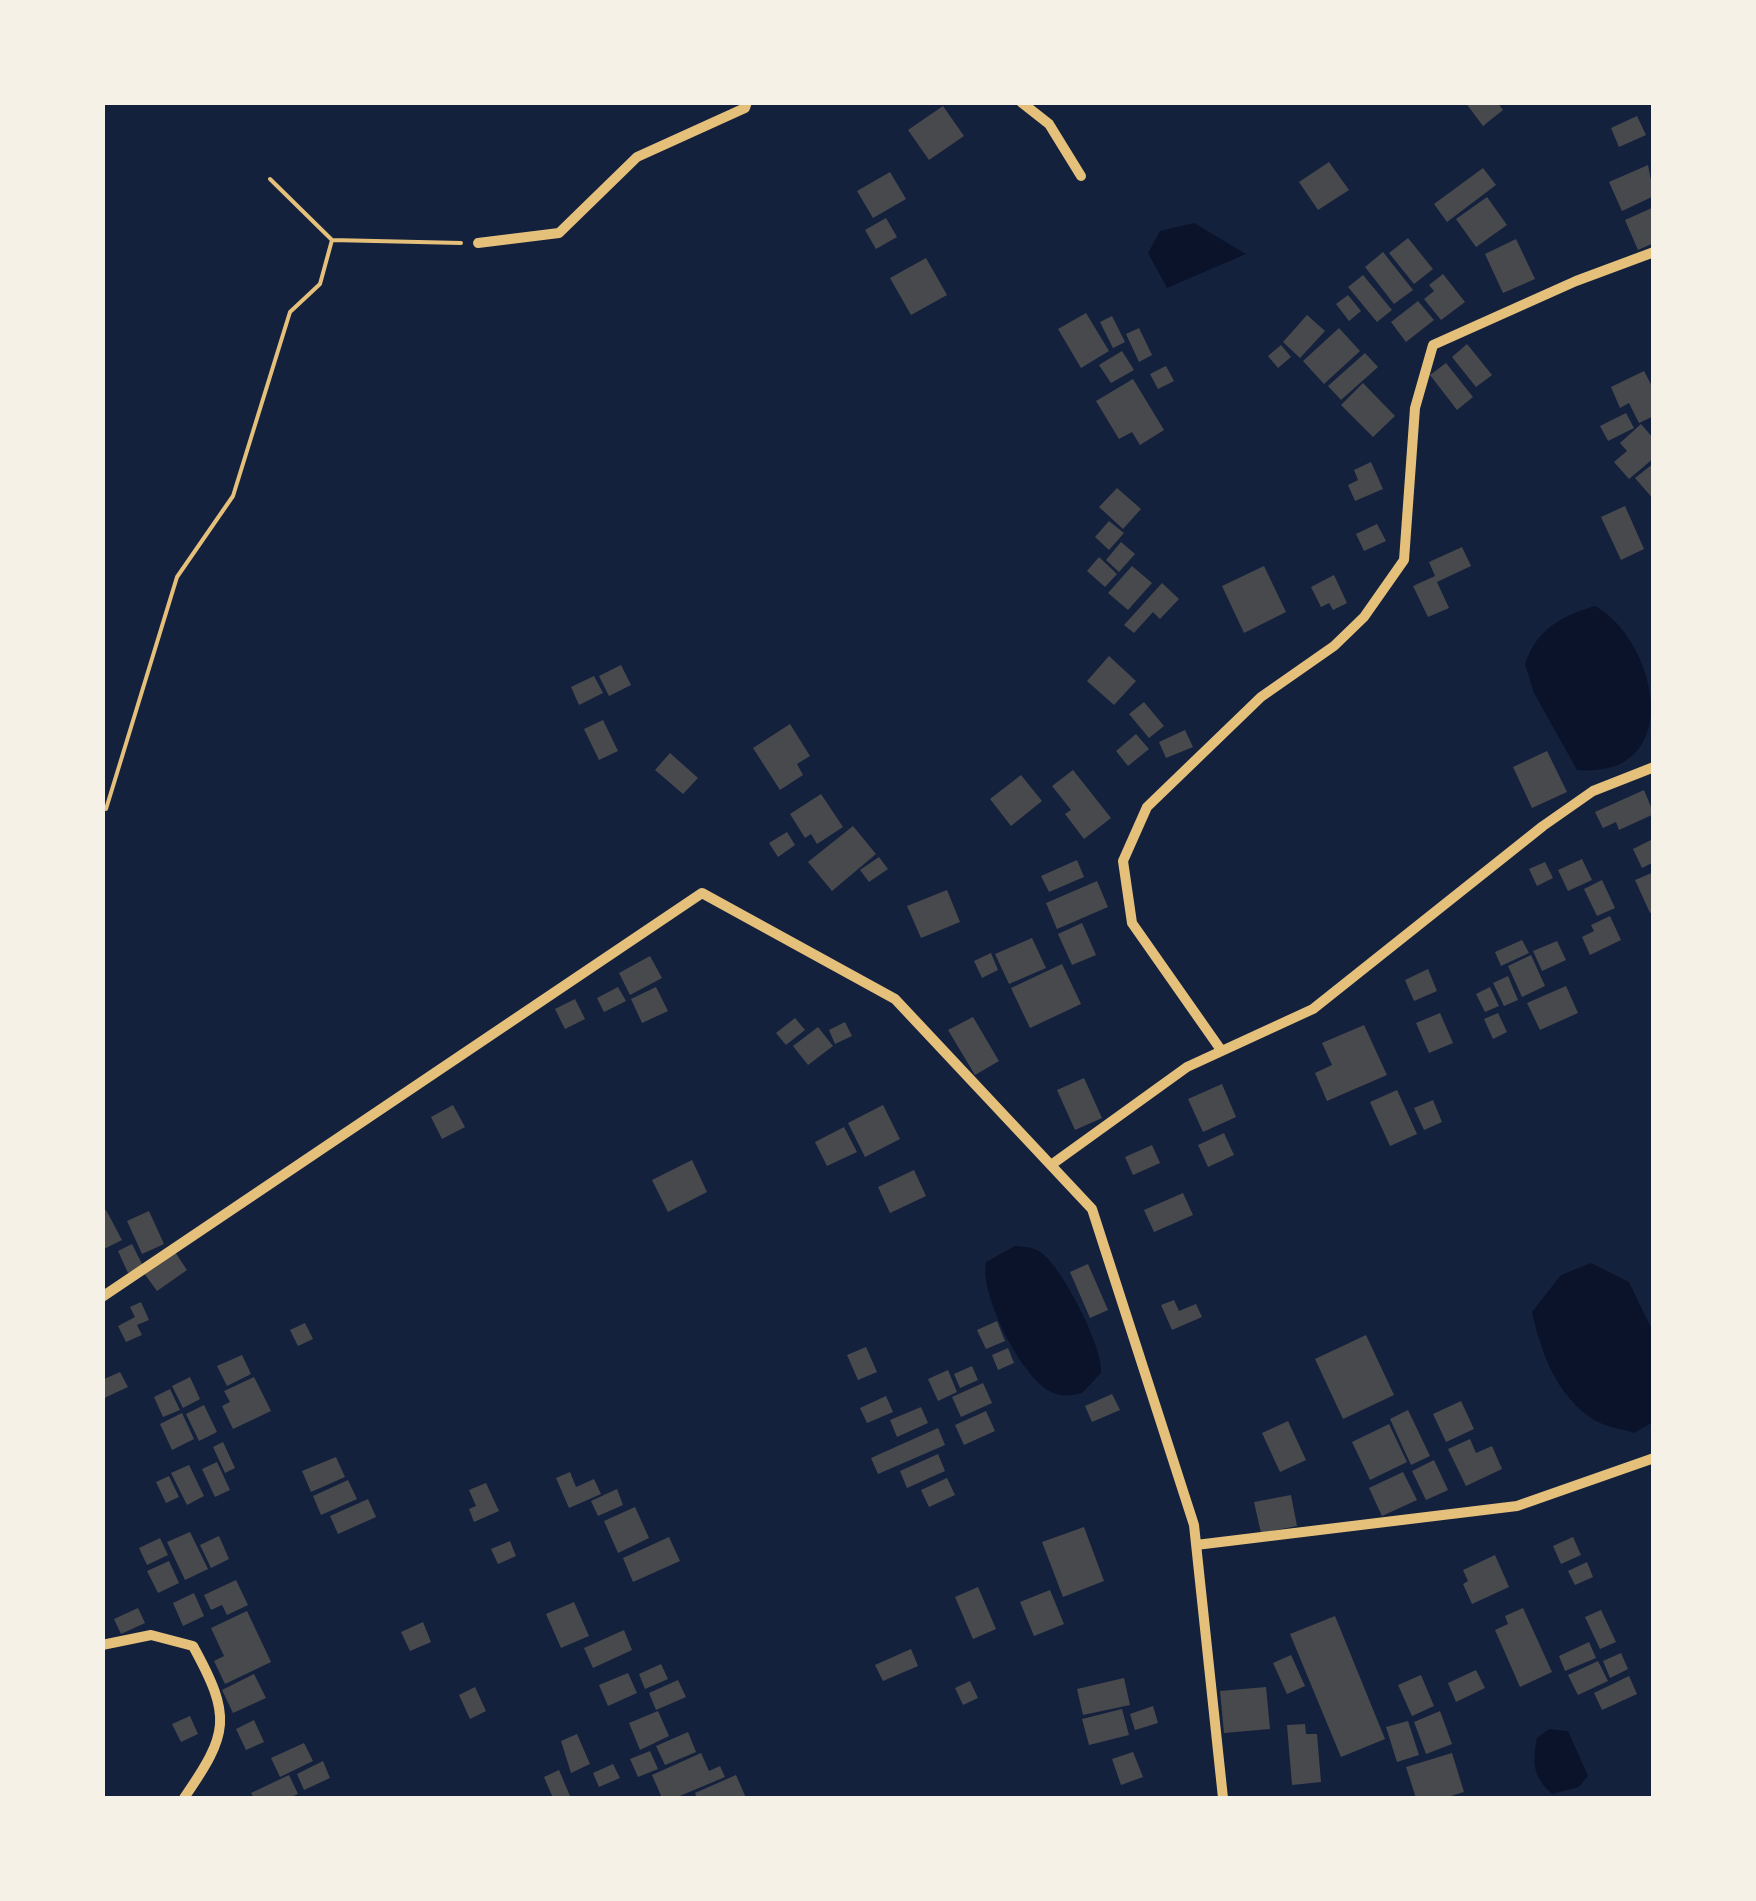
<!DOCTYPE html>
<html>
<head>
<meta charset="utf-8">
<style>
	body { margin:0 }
	#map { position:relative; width:1756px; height:1901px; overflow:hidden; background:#14213d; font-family:"Fira Sans",sans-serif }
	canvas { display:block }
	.frame { position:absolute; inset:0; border:105px solid #f6f1e7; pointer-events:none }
</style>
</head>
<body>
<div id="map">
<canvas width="1756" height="1901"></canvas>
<div class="frame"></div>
</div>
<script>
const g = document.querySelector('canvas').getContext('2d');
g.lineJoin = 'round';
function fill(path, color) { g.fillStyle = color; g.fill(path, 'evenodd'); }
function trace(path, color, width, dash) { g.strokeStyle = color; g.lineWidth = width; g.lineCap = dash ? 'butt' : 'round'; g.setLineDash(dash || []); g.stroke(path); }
fill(new Path2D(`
	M1194 223 1246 254 1167 288 1148 253 1160 231Z
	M1595 606C1657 640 1688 779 1577 770L1534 693 1525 664C1537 629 1561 616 1595 606Z
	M1015 1246C1027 1247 1036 1247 1044 1255 1064 1272 1104 1349 1101 1373L1082 1393C1072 1396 1061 1397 1051 1392 1021 1377 979 1294 986 1262Z
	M1591 1263 1629 1282 1653 1332V1422L1634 1433C1623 1429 1606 1427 1596 1421 1557 1398 1541 1353 1532 1312L1561 1275Z
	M1549 1729 1568 1731 1588 1776 1579 1787 1552 1794C1533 1777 1532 1763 1537 1738Z`), '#0b132b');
fill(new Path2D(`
	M1465 102H1497L1503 110 1483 126Z
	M943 106 964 136 929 160 908 130Z
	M1637 116 1646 135 1619 147 1611 128Z
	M1329 162 1349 190 1318 210 1299 182Z
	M1648 165 1654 196 1622 211 1609 182Z
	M1483 168 1496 185 1447 222 1434 204Z
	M890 172 906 199 873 218 857 191Z
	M1487 197 1507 225 1476 247 1456 219Z
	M1654 207V243L1638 250 1625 220Z
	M886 218 897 237 876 249 865 230Z
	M1408 238 1433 269 1414 284 1389 253Z
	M1516 239 1535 279 1503 293 1485 254Z
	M1383 252 1413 290 1394 304 1365 267Z
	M926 258 947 295 911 315 890 278Z
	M1443 274 1465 302 1441 320 1424 299 1434 291 1429 285Z
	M1363 275 1392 310 1377 322 1348 287Z
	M1348 295 1361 311 1349 321 1336 304Z
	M1418 301 1434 320 1406 342 1391 322Z
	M1086 313 1109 351 1081 368 1058 329Z
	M1307 315 1325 331 1300 358 1283 342Z
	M1112 316 1125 342 1113 348 1100 322Z
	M1139 328 1152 355 1139 362 1126 334Z
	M1339 328 1360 351 1324 384 1303 361Z
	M1467 344 1492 375 1476 387 1452 357Z
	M1281 345 1291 357 1278 368 1268 356Z
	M1122 351 1134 370 1111 383 1099 365Z
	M1365 353 1378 367 1341 400 1328 386Z
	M1446 363 1473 397 1457 410 1430 375Z
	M1166 366 1174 381 1158 389 1150 374Z
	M1644 371 1654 390V416L1639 423 1629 403 1620 408 1611 387Z
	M1133 379 1164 430 1140 445 1132 432 1119 439 1096 401Z
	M1363 383 1395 416 1373 437 1341 405Z
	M1626 413 1634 428 1608 441 1600 426Z
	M1641 424 1654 439V458L1629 479 1614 462 1627 451 1620 443Z
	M1371 462 1383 489 1355 501 1348 485 1358 480 1354 470Z
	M1654 463V500L1635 478Z
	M1117 488 1141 509 1123 529 1099 507Z
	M1625 506 1644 549 1621 560 1601 517Z
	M1109 521 1124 533 1109 550 1095 537Z
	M1377 524 1386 541 1364 551 1356 534Z
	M1121 542 1135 554 1119 572 1106 560Z
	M1462 547 1471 566 1437 582 1449 608 1428 617 1413 586 1435 576 1429 562Z
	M1099 557 1117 574 1105 587 1087 571Z
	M1132 566 1152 583 1128 610 1108 593Z
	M1264 566 1286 612 1244 633 1222 586Z
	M1334 575 1347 603 1333 610 1329 603 1321 607 1311 587Z
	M1162 583 1179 599 1160 619 1153 612 1134 633 1124 625Z
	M1109 656 1136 681 1114 705 1087 681Z
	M621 665 631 685 609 696 599 676Z
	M594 676 603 693 579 705 571 687Z
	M1144 702 1164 726 1149 738 1129 714Z
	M603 720 618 751 599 760 584 729Z
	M790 724 810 756 797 764 803 775 780 790 753 748Z
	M1185 730 1193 747 1166 758 1159 742Z
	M1136 734 1149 749 1128 766 1116 751Z
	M1547 751 1567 792 1532 808 1513 767Z
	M670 753 698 778 683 794 655 770Z
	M1073 770 1111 818 1084 839 1065 814 1071 810 1052 786Z
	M1021 775 1042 801 1011 826 990 799Z
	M1644 790 1654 814 1619 830 1616 822 1603 828 1595 812Z
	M821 794 843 827 817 844 811 834 805 838 790 814Z
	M853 826 876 854 832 891 808 862Z
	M787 832 795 845 778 857 769 843Z
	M1651 840 1654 862 1642 868 1633 849Z
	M879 857 888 869 869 882 860 870Z
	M1582 859 1592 880 1568 891 1558 870Z
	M1077 860 1084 877 1049 892 1041 876Z
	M1545 862 1553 878 1537 886 1529 869Z
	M1654 872V911L1650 913 1635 880Z
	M1602 880 1615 908 1597 916 1584 889Z
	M1097 881 1108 907 1057 929 1046 903Z
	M947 890 960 922 921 938 907 906Z
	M1610 916 1621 940 1590 955 1582 937 1594 931 1591 925Z
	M1082 923 1096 955 1072 965 1058 934Z
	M1032 938 1046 968 1009 984 995 954Z
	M1522 940 1529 953 1501 966 1495 952Z
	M1557 941 1566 960 1542 971 1533 951Z
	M991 953 998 970 982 978 974 961Z
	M1531 955 1545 986 1522 997 1508 966Z
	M650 956 662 978 630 995 619 973Z
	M1062 964 1081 1004 1030 1028 1011 988Z
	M1428 969 1437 991 1414 1001 1405 980Z
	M1508 976 1518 1000 1504 1006 1493 983Z
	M1566 986 1578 1013 1540 1030 1527 1003Z
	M618 987 626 1001 604 1012 597 998Z
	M656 987 668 1011 642 1023 631 999Z
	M1490 987 1499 1006 1485 1012 1476 994Z
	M575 999 585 1019 565 1029 555 1009Z
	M1440 1013 1453 1043 1429 1053 1416 1023Z
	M1498 1013 1507 1032 1493 1039 1484 1019Z
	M973 1017 999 1061 975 1075 948 1030Z
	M795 1018 805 1030 786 1045 776 1033Z
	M845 1022 852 1036 835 1044 829 1030Z
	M1364 1025 1387 1075 1327 1101 1315 1073 1332 1065 1322 1043Z
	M818 1027 833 1046 808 1065 793 1046Z
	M1084 1078 1102 1118 1075 1130 1057 1090Z
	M1222 1084 1236 1117 1203 1132 1188 1099Z
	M1397 1090 1417 1134 1390 1146 1370 1102Z
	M1433 1100 1442 1122 1424 1130 1414 1108Z
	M453 1105 465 1127 442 1139 431 1117Z
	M883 1105 900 1139 865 1157 848 1123Z
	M844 1127 857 1152 827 1166 815 1142Z
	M1224 1133 1234 1155 1208 1167 1198 1145Z
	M1152 1145 1160 1163 1133 1175 1125 1157Z
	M692 1160 707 1192 668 1212 652 1180Z
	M914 1170 926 1196 890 1213 878 1187Z
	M1183 1193 1193 1215 1154 1232 1144 1210Z
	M106 1210 122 1240 102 1250V1212Z
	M149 1211 164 1244 142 1254 127 1221Z
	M132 1244 143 1266 128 1273 118 1251Z
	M175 1252 187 1270 157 1291 144 1273Z
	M1088 1264 1108 1310 1090 1318 1070 1272Z
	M1174 1300 1179 1311 1196 1304 1202 1317 1172 1330 1161 1305Z
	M141 1302 149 1320 137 1325 142 1335 126 1342 118 1326 135 1317 130 1307Z
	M997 1321 1005 1341 986 1349 977 1330Z
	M305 1323 313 1339 298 1346 290 1330Z
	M1366 1335 1394 1395 1343 1419 1315 1359Z
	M866 1347 877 1372 858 1380 847 1355Z
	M1008 1348 1014 1363 998 1370 992 1355Z
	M242 1355 251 1374 227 1386 217 1366Z
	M972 1366 978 1380 960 1388 954 1374Z
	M948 1370 957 1392 938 1401 928 1379Z
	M120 1372 128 1387 102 1399V1380Z
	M190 1377 200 1399 183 1408 172 1386Z
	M254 1377 271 1411 233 1429 222 1406 230 1402 224 1391Z
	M983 1383 992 1403 961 1417 952 1397Z
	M170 1389 180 1410 163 1417 154 1397Z
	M1112 1394 1120 1410 1092 1422 1085 1406Z
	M886 1396 893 1412 867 1423 860 1408Z
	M1461 1401 1474 1429 1446 1442 1433 1414Z
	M204 1405 217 1432 199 1441 186 1414Z
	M921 1407 928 1423 897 1437 890 1420Z
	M1408 1410 1430 1456 1411 1465 1390 1419Z
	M986 1411 995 1431 964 1445 955 1425Z
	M182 1413 194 1439 172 1450 160 1424Z
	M1288 1421 1306 1460 1280 1472 1262 1433Z
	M1389 1424 1407 1462 1370 1480 1352 1442Z
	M938 1428 945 1445 878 1474 871 1458Z
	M1470 1439 1476 1453 1492 1446 1502 1469 1466 1486 1448 1449Z
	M223 1442 235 1468 225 1473 213 1447Z
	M938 1454 945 1471 907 1488 900 1471Z
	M336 1457 345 1477 311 1492 302 1471Z
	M1434 1460 1448 1490 1426 1500 1412 1471Z
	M217 1462 230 1490 215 1497 202 1469Z
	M189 1465 204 1496 187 1505 171 1473Z
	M570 1472 576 1487 594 1479 601 1494 569 1508 556 1478Z
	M1403 1472 1417 1500 1382 1516 1369 1488Z
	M169 1476 179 1497 166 1503 156 1482Z
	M947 1478 955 1495 929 1507 921 1490Z
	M348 1480 357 1499 321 1515 313 1496Z
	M486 1483 499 1511 474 1522 469 1509 476 1506 469 1490Z
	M617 1489 623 1505 598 1516 591 1501Z
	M1291 1495 1297 1526 1261 1533 1254 1502Z
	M368 1499 376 1517 338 1534 330 1516Z
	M635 1507 649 1538 618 1553 604 1521Z
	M1084 1527 1104 1581 1063 1597 1042 1542Z
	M190 1532 208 1569 185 1580 167 1542Z
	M219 1536 229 1559 211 1568 200 1545Z
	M669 1537 680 1561 633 1582 623 1558Z
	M1573 1537 1581 1555 1561 1564 1553 1546Z
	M160 1538 168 1555 147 1565 139 1548Z
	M510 1541 516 1556 498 1564 491 1549Z
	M1495 1555 1509 1587 1472 1604 1463 1584 1468 1581 1463 1570Z
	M169 1561 179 1583 158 1593 147 1571Z
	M1587 1562 1593 1577 1575 1585 1568 1571Z
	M236 1580 248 1605 227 1615 222 1605 211 1610 204 1595Z
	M978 1587 996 1629 973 1639 955 1597Z
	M1050 1590 1064 1624 1034 1636 1020 1602Z
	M194 1593 204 1616 183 1626 173 1603Z
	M574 1602 589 1636 561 1648 546 1614Z
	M138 1608 145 1623 121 1634 114 1619Z
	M1523 1608 1552 1672 1520 1687 1495 1630 1508 1624 1505 1616Z
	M1601 1610 1616 1642 1600 1649 1585 1617Z
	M247 1611 271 1662 225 1684 214 1661 224 1656 211 1628Z
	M1335 1616 1385 1739 1341 1757 1290 1634Z
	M423 1622 431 1642 410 1651 401 1632Z
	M624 1630 632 1650 593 1668 584 1648Z
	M1589 1642 1596 1658 1565 1671 1559 1656Z
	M911 1649 918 1666 883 1681 875 1665Z
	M1621 1653 1628 1669 1610 1678 1603 1661Z
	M1291 1655 1305 1686 1287 1694 1273 1663Z
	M1598 1661 1608 1681 1578 1695 1568 1675Z
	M661 1664 668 1679 645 1689 639 1674Z
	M1476 1670 1485 1688 1456 1702 1448 1683Z
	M628 1673 637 1693 608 1706 599 1685Z
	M254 1674 266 1698 233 1713 222 1690Z
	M1421 1675 1434 1706 1412 1716 1398 1685Z
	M1629 1676 1637 1694 1602 1710 1594 1693Z
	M1124 1678 1130 1705 1083 1715 1077 1689Z
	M678 1680 686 1697 656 1710 649 1693Z
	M970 1681 978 1698 963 1705 955 1688Z
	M475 1687 486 1711 470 1719 459 1695Z
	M1266 1687 1270 1729 1224 1733 1220 1691Z
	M1153 1706 1158 1723 1135 1730 1130 1714Z
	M1122 1709 1129 1735 1089 1745 1082 1719Z
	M658 1711 669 1736 640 1750 629 1723Z
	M1440 1711 1452 1744 1426 1754 1414 1722Z
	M190 1716 198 1734 181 1742 172 1724Z
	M254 1720 264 1742 246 1750 236 1729Z
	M1408 1721 1419 1755 1397 1762 1386 1727Z
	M1305 1724 1306 1734H1317L1321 1782 1292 1785 1287 1725Z
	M688 1732 696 1752 665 1765 656 1746Z
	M577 1734 590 1764 571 1773 561 1741Z
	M304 1743 313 1761 280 1777 271 1758Z
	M650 1751 658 1769 638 1777 630 1759Z
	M1133 1752 1143 1777 1121 1785 1112 1759Z
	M701 1753 709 1771 720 1766 725 1777 675 1798H662L652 1775Z
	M1452 1753 1464 1792 1444 1798H1416L1406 1767Z
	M323 1761 330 1778 304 1790 297 1774Z
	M613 1764 620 1778 599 1787 593 1773Z
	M559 1770 570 1796 565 1798H553L544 1777Z
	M289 1775 298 1794 288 1798H254L251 1793Z
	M736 1775 746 1798H697L695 1793Z`), '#48494c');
trace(new Path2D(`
	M270 179 332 240
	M106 809 177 577 233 496 290 312 320 284 332 240 461 243`), '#e5c07b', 4);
trace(new Path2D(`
	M1021 102 1049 124 1081 176
	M478 243 559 233 637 157 745 108 747 102
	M1221 1050 1132 923 1123 861 1147 807 1261 697 1334 646 1364 617 1404 560 1415 408 1433 345 1576 281 1654 252
	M1051 1165 1187 1067 1313 1009 1543 826 1593 791 1654 767
	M102 1297 702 893 895 999 1092 1209 1194 1525 1223 1798
	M1196 1545 1517 1506 1654 1458
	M102 1645 151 1635 193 1646C232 1717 229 1733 184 1798`), '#e5c07b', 10);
</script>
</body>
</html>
